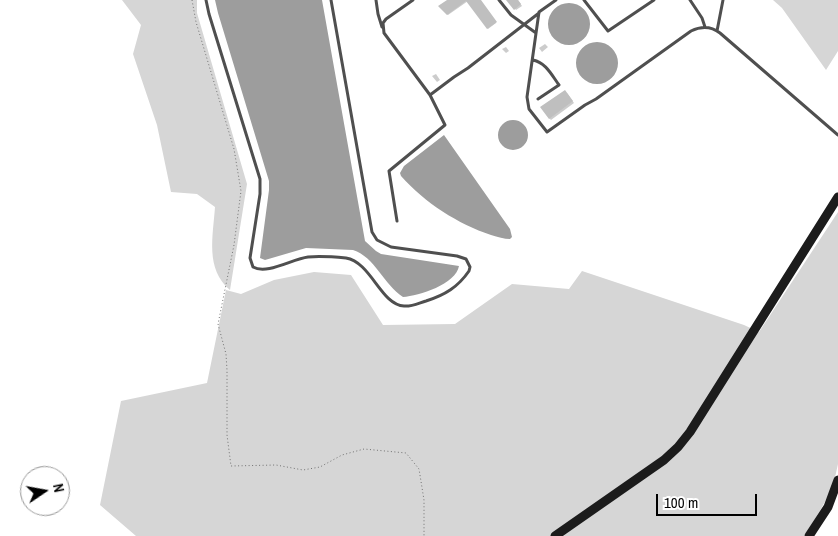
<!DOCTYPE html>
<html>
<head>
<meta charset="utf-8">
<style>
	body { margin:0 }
	#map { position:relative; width:838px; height:536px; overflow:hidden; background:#fff; font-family:"Archivo Narrow",sans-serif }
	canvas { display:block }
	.north { position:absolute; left:20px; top:466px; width:50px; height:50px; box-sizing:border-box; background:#fff; border:1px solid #999; border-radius:50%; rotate:78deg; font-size:14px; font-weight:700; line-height:20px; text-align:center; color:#000 }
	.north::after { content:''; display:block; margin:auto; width:18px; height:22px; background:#000; clip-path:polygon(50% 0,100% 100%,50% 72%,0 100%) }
	.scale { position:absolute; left:656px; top:494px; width:101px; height:22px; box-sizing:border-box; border:2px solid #000; border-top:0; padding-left:6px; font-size:15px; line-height:18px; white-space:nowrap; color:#000; -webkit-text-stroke:4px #fff; paint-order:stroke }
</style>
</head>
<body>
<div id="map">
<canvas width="838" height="536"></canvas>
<div class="north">N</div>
<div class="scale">100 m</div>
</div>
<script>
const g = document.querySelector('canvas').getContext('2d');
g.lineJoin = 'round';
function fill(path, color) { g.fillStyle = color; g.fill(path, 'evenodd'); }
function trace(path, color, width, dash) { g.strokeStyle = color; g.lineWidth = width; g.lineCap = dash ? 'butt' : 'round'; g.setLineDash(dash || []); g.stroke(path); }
fill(new Path2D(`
	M122 0H197V13L247 184 230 290C205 269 213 236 215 207L197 194 171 192 157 125 133 54 141 25Z
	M773 0H838V51L826 70 782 8Z
	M838 212V464C833 492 819 513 804 536H136L100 505 121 401 207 383 226 290 241 294 274 280 314 272 351 275 383 325 455 324 512 284 569 289 582 271 744 325 759 332Z`), '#d6d6d6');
fill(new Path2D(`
	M215 0H322L365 241 376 251 381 254 459 266C456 284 419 296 403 297 384 285 375 257 353 250L306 248 265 260 260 258 269 190V181L218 13Z
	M548 24a21 21 0 1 1 42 0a21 21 0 1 1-42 0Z
	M576 63a21 21 0 1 1 42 0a21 21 0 1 1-42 0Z
	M498 135a15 15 0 1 1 30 0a15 15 0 1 1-30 0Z
	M444 135 510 229 512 237 510 239C504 239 498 237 491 235 458 224 425 203 401 176L400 173 404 166Z`), '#9d9d9d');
fill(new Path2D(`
	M449 0H477L482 3 496 23 488 29 468 1 448 15 440 6Z
	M508 0H518L522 6 516 10Z
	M545 44 548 47 542 52 539 48Z
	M506 47 509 51 506 53 502 49Z
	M436 74 440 80 437 82 432 76Z
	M567 93 574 103 551 120 549 118Z`), '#0003');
fill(new Path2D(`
	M447 0H481L497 22 487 29 466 1 447 15 438 6Z
	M506 0H518L521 4 514 10Z
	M565 90 573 101 549 119 540 107Z`), '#bfbfbf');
trace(new Path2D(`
	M192 0 196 22 234 149 241 191 234 245 218 324 226 354 227 370V435L231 466 276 465 303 470 320 467 342 455 364 449 406 453 419 469 424 500V536`), '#717171', 1, [1, 2.5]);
trace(new Path2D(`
	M206 0 209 14 260 179V194L250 258 253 267C267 275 292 259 308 257 320 256 335 257 346 258 371 262 381 305 404 306 411 307 419 303 426 301 445 295 458 287 469 271L470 267 466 259 457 256 391 247 377 240 372 232 331 0
	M376 0 378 14 382 27
	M413 0 386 19 383 23 384 33 430 95 454 77 468 68 539 13
	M499 0 511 15 536 33
	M556 0 539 12 527 97 529 109 547 132 585 105 596 99 691 31C701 26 711 26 720 33L838 135
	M584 0 608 31 654 0
	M690 0 702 18 705 27
	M717 31 723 0
	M533 60C546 63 551 74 559 85L538 99
	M397 221 389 171 445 125 430 95`), '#4f4f4f', 3);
trace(new Path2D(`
	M555 536 664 460 678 447 690 432 838 197
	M809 536 828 507 838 480`), '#1c1c1c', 9);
</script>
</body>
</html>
